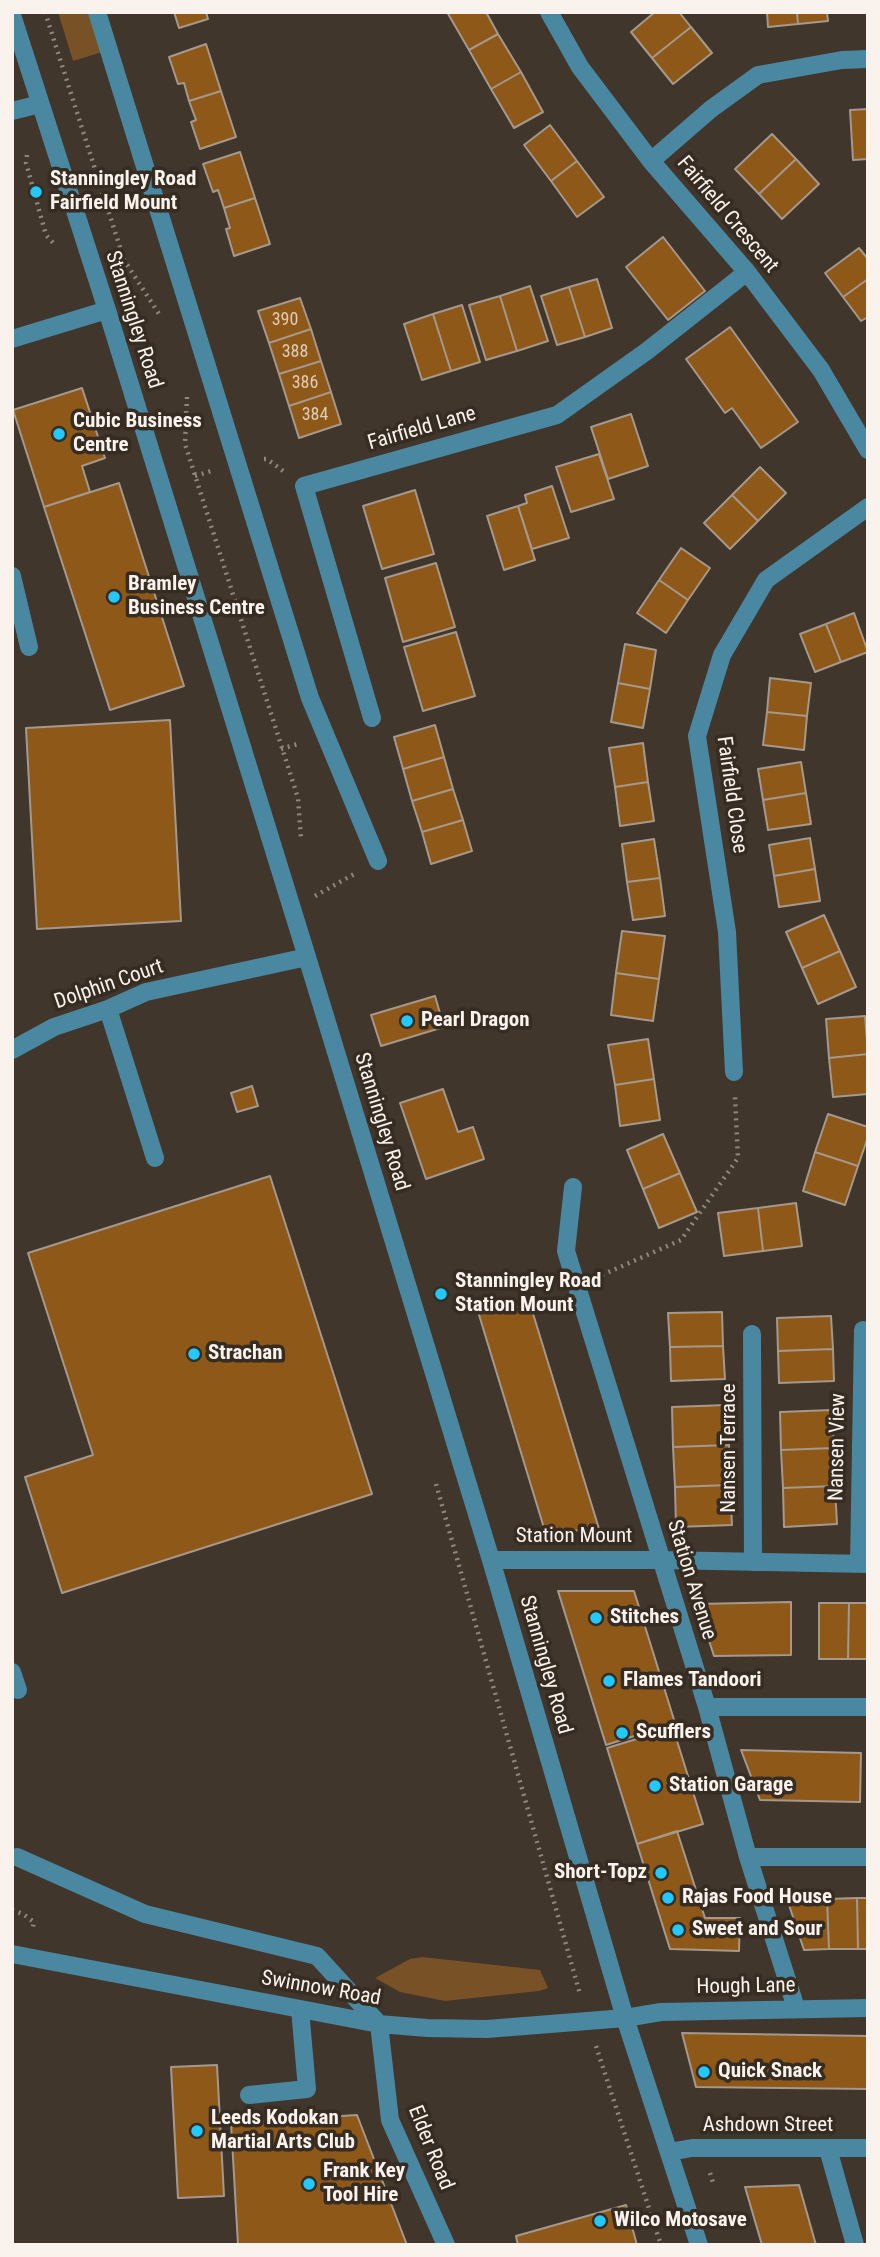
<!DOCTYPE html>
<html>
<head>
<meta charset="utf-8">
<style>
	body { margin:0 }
	#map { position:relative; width:880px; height:2257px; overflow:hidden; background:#40362b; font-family:"Roboto Condensed",sans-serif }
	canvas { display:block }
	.frame { position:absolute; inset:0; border:14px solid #faf2ec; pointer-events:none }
</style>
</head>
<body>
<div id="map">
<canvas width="880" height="2257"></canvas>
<div class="frame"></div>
</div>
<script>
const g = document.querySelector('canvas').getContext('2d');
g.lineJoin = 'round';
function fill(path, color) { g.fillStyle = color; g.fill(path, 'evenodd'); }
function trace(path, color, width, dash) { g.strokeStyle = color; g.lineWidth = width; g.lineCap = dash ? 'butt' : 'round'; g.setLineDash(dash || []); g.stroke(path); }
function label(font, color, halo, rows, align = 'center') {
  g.font = font + ' "Roboto Condensed",sans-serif'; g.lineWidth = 7; g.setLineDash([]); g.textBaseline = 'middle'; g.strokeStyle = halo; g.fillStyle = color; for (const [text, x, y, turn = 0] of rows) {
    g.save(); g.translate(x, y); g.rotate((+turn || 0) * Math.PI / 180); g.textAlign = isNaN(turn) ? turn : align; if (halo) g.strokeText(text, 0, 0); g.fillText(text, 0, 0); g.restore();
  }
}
fill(new Path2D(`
	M58 12H97L109 50 73 61Z
	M422 1957 540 1970 548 1988 539 1991 445 2001 400 1992 375 1978 410 1959Z`), '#795126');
const building = new Path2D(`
	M174 12H206L208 19 179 28Z
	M447 12H486L498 34 469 50Z
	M655 12H679L691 27 652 58 631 32Z
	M767 12H797L798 24 768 27Z
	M797 12H827L828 21 798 24Z
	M691 27 712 53 673 84 652 58Z
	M498 34 521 72 491 89 469 50Z
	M206 44 221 91 189 101 184 83 178 84 169 57Z
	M521 72 543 112 514 128 491 89Z
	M221 91 236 137 200 149 191 122 196 120 189 101Z
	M868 109V159L853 160 850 110Z
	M550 125 577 161 551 181 524 145Z
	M772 134 796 159 759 194 735 169Z
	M240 152 255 198 224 208 218 190 213 192 203 164Z
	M796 159 819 184 782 219 759 194Z
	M577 161 604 197 577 217 551 181Z
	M255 198 270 244 234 256 226 229 230 228 224 208Z
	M663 237 705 291 668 320 626 267Z
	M859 248 868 259V279L843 297 825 273Z
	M597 279 612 328 585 337 569 287Z
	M868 279V317L861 321 843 297Z
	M530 286 548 341 517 351 500 296Z
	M569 287 585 337 557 345 541 296Z
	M500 296 517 351 486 360 469 305Z
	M300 298 311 329 269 343 258 311Z
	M462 305 480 362 451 371 433 314Z
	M433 314 451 371 422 380 404 324Z
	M730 327 798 422 761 448 732 408 725 413 686 359Z
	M311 329 321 361 279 374 269 343Z
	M321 361 331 392 289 406 279 374Z
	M82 388 105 458 82 466 90 492 44 507 13 410Z
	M331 392 341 424 299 438 289 406Z
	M631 414 648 466 608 479 591 427Z
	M599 454 614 499 571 512 556 467Z
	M760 467 786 493 758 521 732 495Z
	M119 483 184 686 110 710 44 507Z
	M552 486 569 538 532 549 518 506 527 503 525 495Z
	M415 490 434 554 382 569 363 506Z
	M732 495 758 521 730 549 704 523Z
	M518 506 535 560 504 570 487 516Z
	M681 548 710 568 688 600 659 580Z
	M436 563 455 627 403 642 385 578Z
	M659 580 688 600 666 633 637 613Z
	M854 613 868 652 841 662 826 624Z
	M826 624 841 662 815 672 800 634Z
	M456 632 475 696 423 711 404 647Z
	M625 644 656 650 650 689 618 683Z
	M770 678 811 683 807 716 767 712Z
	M618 683 650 689 643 728 611 722Z
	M767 712 807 716 804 750 763 745Z
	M170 720 181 921 37 929 26 728Z
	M435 725 444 757 403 769 394 737Z
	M643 743 648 782 615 787 609 748Z
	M444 757 453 789 412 801 403 769Z
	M801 762 806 793 763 800 758 769Z
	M648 782 654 821 620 826 615 787Z
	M453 789 463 820 422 832 412 801Z
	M806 793 811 824 768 830 763 800Z
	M463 820 472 851 431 864 422 832Z
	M810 838 815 869 774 876 769 845Z
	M654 839 660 878 627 882 622 844Z
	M815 869 820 901 779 907 774 876Z
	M660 878 665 916 633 920 627 882Z
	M824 915 840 951 802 968 786 932Z
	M622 931 665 936 659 979 616 973Z
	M840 951 856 987 818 1004 802 968Z
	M616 973 659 979 653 1021 611 1015Z
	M435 996 444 1027 381 1046 371 1015Z
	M865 1016 868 1054 829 1058 826 1019Z
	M648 1039 654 1079 615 1085 608 1045Z
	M868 1054V1094L833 1097 829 1058Z
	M654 1079 660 1120 620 1126 615 1085Z
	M252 1086 258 1106 237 1112 231 1093Z
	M443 1089 458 1132 473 1127 484 1159 426 1179 400 1103Z
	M828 1114 868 1127V1137L858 1166 815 1152Z
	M663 1134 680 1173 643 1189 627 1150Z
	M815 1152 858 1166 845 1205 803 1191Z
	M680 1173 697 1212 659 1228 643 1189Z
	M270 1176 372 1494 62 1593 25 1477 93 1455 28 1253Z
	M796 1203 802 1246 763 1251 758 1208Z
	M758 1208 763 1251 724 1256 718 1213Z
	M476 1305 531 1307 600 1532 544 1528Z
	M722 1312 723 1346 670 1347 668 1313Z
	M831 1316 833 1349 778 1351 777 1318Z
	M723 1346 725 1379 671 1381 670 1347Z
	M833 1349 834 1381 779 1383 778 1351Z
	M727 1405 729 1445 673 1447 672 1407Z
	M832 1410 834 1448 781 1450 780 1412Z
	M729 1445 730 1485 675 1487 673 1447Z
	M834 1448 835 1486 783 1488 781 1450Z
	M730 1485 732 1525 676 1527 675 1487Z
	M835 1486 837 1524 784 1527 783 1488Z
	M558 1591H634L675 1723 606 1745Z
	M791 1602V1655L714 1656 697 1604Z
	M819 1603H849L848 1659H819Z
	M849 1603H868V1659H848Z
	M673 1728 703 1824 637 1844 607 1748Z
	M741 1750 861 1753 860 1802 760 1800Z
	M677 1831 705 1918H740L739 1951 670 1949 637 1844Z
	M857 1898H868V1949H858Z
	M857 1898 858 1949H829L827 1899Z
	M787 1899H827L829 1949 804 1950Z
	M682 2033 868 2036V2089L696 2087Z
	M217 2065 224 2196 178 2198 171 2067Z
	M357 2115 407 2245H238L231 2123Z
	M799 2185 816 2245H762L745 2187Z
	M626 2205 637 2245H518L516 2236Z`);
fill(building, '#8e5819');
trace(building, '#a5988c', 2);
trace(new Path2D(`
	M45 12 124 260 161 317
	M27 155 26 163 46 235 55 245
	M187 397 185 444 298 798 301 839
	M264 459H267L283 471
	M195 476 211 471
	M281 749 301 743
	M315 896 356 873
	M602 1275 681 1240 738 1158 735 1097
	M436 1484 580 1994
	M12 1910 23 1914 34 1922 32 1931
	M596 2046 661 2245
	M710 2173 714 2186`), '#90867e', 4.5, [2, 5]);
trace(new Path2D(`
	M97 12 310 698 378 861
	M549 12 580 67 651 161 747 272 821 370 868 450
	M12 15 107 310 307 957 491 1560 625 2018 699 2245
	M12 111 40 104
	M651 161 711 109 758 75 842 60 868 59
	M12 339 107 310
	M12 576 29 647
	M372 718 304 486 557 415 647 351 747 272
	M108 1009 155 1158
	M12 1050 54 1027 108 1009 146 992 307 957
	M734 1072 727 932 697 736 722 655 766 580 868 507
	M573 1187 566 1251 707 1707 748 1857 796 2008
	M752 1334 753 1562
	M491 1560H661L868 1564
	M859 1564 863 1330
	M12 1672 18 1690
	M707 1707H868
	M17 1857 145 1914 317 1956 379 2024
	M748 1857H868
	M12 1954 379 2024 427 2028 487 2029 625 2018 661 2012 868 2008
	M379 2024 390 2120 446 2245
	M249 2095 307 2089 300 2009
	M828 2149 855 2245
	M669 2152 692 2148H868`), '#4a87a0', 18);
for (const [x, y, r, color] of [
	[36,192,7,"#21c9fd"],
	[59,434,7,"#21c9fd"],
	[114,597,7,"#21c9fd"],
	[407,1021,7,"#21c9fd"],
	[441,1294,7,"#21c9fd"],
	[194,1354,7,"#21c9fd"],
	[596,1618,7,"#21c9fd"],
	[609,1681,7,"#21c9fd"],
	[622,1733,7,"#21c9fd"],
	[655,1786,7,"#21c9fd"],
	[661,1873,7,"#21c9fd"],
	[668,1898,7,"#21c9fd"],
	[678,1930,7,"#21c9fd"],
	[704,2072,7,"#21c9fd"],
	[197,2131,7,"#21c9fd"],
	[309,2184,7,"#21c9fd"],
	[600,2221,7,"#21c9fd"]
]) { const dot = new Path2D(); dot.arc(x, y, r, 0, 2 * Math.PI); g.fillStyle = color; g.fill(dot); trace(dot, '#362c22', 2.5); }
label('18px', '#dfccb7', null, [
	["390",285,320],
	["388",295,352],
	["386",305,383],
	["384",315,415]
]);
label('bold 21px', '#faf2ec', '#362c22', [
	["Stanningley Road",50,180],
	["Fairfield Mount",50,204],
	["Cubic Business",73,422],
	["Centre",73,446],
	["Bramley",128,585],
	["Business Centre",128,609],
	["Pearl Dragon",421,1021],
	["Stanningley Road",455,1282],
	["Station Mount",455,1306],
	["Strachan",208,1354],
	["Stitches",610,1618],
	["Flames Tandoori",623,1681],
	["Scufflers",636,1733],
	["Station Garage",669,1786],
	["Short-Topz",647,1873,"right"],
	["Rajas Food House",682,1898],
	["Sweet and Sour",692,1930],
	["Quick Snack",718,2072],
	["Leeds Kodokan",211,2119],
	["Martial Arts Club",211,2143],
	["Frank Key",323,2172],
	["Tool Hire",323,2196],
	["Wilco Motosave",614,2221]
], 'left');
label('21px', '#faf2ec', '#362c22', [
	["Fairfield Crescent",727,215,50],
	["Stanningley Road",133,320,72],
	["Fairfield Lane",422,429,-16],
	["Fairfield Close",731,795,82],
	["Dolphin Court",109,985,-19],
	["Stanningley Road",381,1122,73],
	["Nansen View",838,1447,-89],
	["Nansen Terrace",730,1448,-90],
	["Station Mount",574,1537],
	["Station Avenue",691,1580,73],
	["Stanningley Road",545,1665,74],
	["Hough Lane",746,1987,-1],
	["Swinnow Road",321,1989,10],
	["Ashdown Street",768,2126],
	["Elder Road",430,2148,68]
]);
</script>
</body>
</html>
